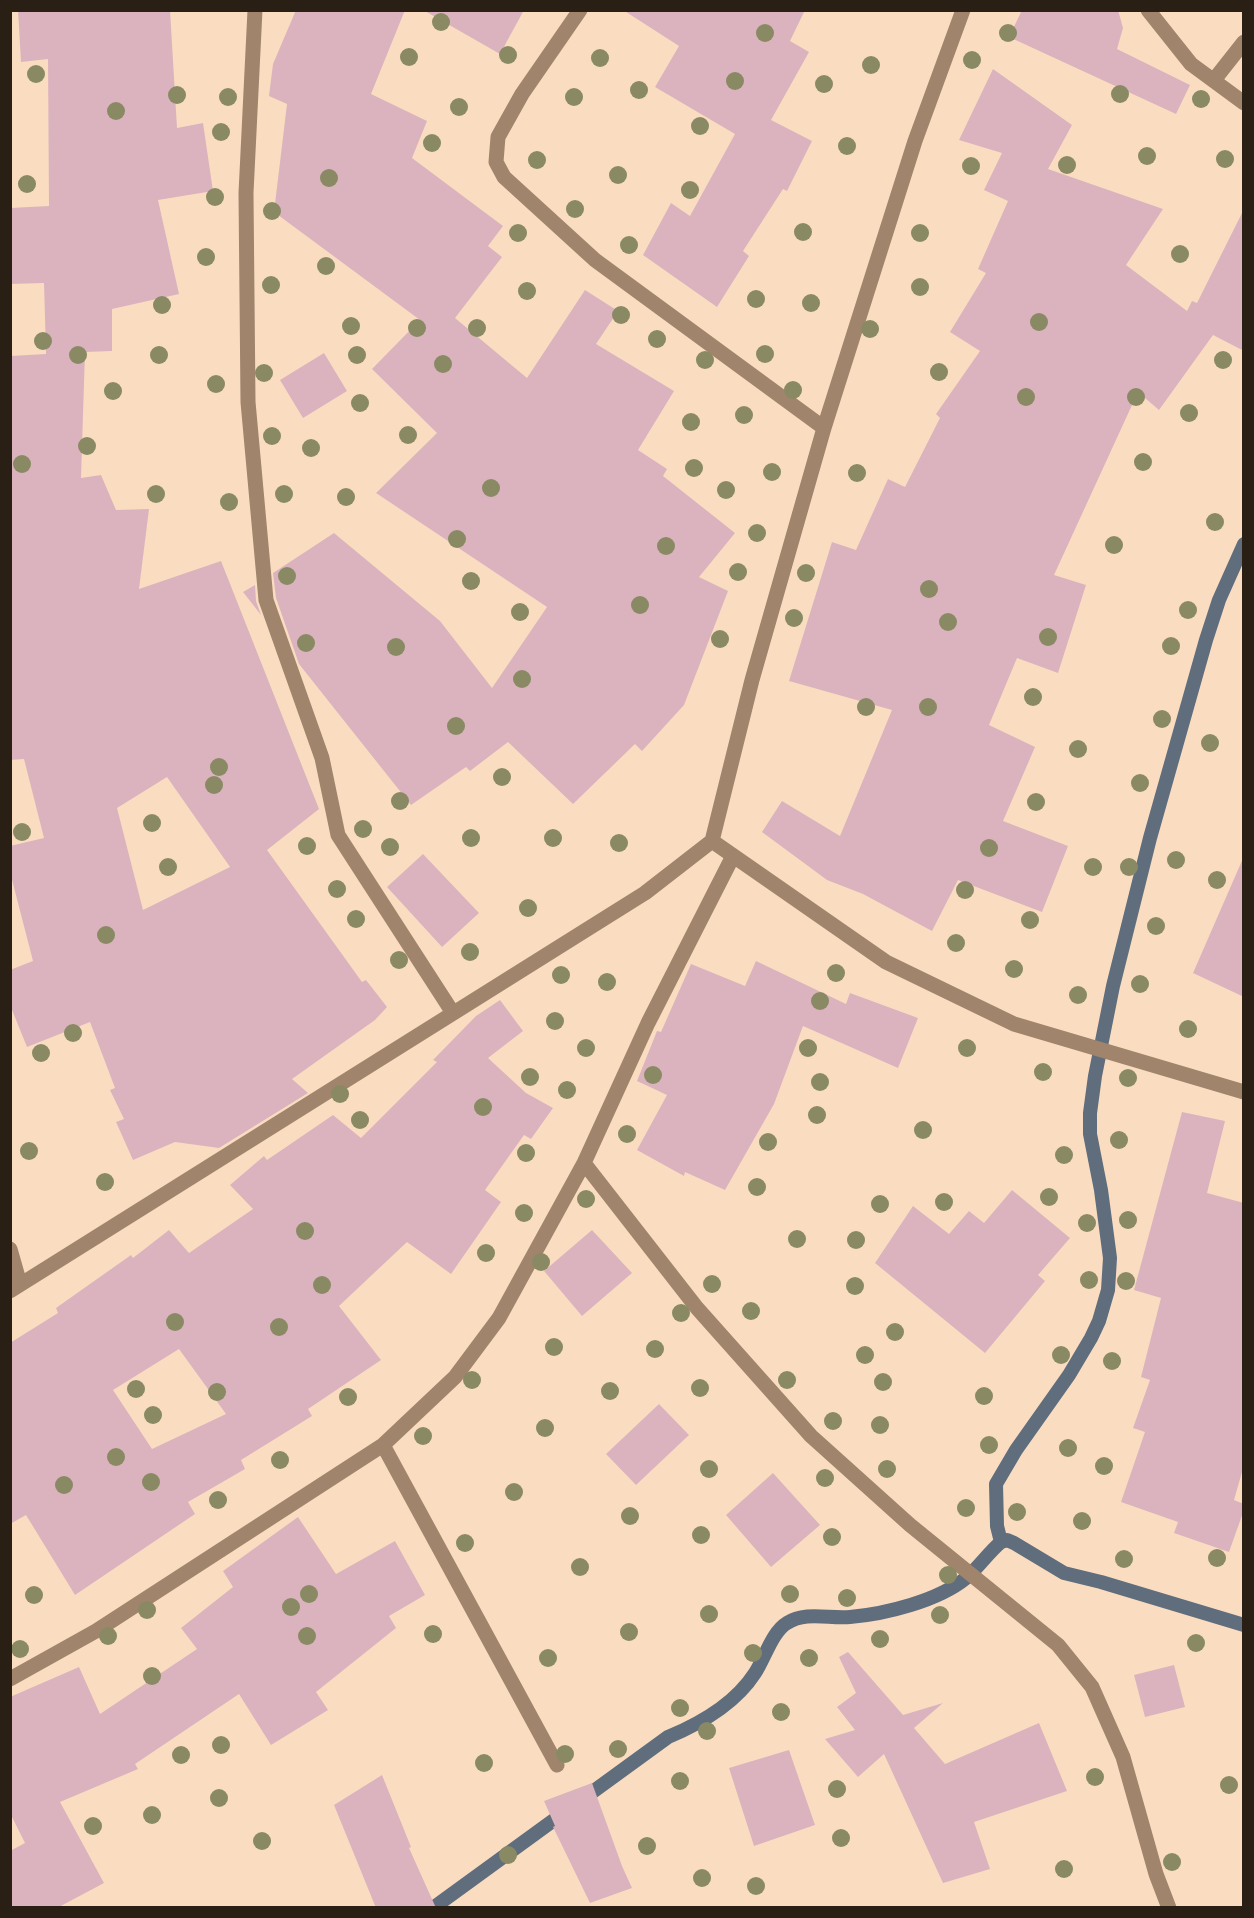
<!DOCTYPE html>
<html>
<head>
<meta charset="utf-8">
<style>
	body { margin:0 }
	#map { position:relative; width:1254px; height:1918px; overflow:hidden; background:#faddc1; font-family:"Work Sans",sans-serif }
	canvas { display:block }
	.frame { position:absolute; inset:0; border:12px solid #2a1f15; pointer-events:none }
</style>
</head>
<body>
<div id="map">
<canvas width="1254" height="1918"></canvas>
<div class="frame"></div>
</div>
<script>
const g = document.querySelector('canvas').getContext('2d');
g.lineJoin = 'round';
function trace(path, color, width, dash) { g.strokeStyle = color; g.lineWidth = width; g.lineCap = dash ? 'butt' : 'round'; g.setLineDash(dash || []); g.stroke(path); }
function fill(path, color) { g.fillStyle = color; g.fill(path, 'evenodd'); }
trace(new Path2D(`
	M1001 1542 997 1526 996 1484 1016 1450 1069 1375 1091 1338 1099 1321 1108 1290 1110 1258 1101 1190 1090 1134V1113L1095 1076 1113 986 1150 838 1206 640 1219 600 1244 544
	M433 1908 668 1737C702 1723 735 1704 755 1673 765 1658 772 1632 787 1623 806 1611 829 1619 850 1617 885 1614 938 1601 966 1578 979 1567 988 1553 1001 1542L1007 1540 1014 1543 1064 1573 1101 1582 1244 1625`), '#5f6d7d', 14);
fill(new Path2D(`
	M18 10H170L177 128 203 123 213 191 158 200 179 294 112 309V351L85 352 81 478 101 475 116 510 149 509 139 589 221 561 319 809 267 850 362 982 366 980 387 1007 375 1020 292 1079 308 1093 219 1148 175 1142 133 1160 116 1122 124 1119 110 1090 115 1088 90 1022 27 1047 10 1005V970L33 961 10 872V846L44 838 24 759 10 760V356L46 354 44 283 10 284V208L49 206 48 59 21 62ZM167 777 230 867 143 910 117 808Z
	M296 10H405L371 94 427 121 412 158 503 226 488 246 502 257 455 318 527 378 585 290 618 311 596 344 674 391 638 450 667 469 663 476 735 533 699 577 728 591 684 705 642 751 635 744 573 804 508 742 470 771 466 767 411 805 299 664 276 598 273 573 334 533 440 621 492 688 547 607 376 493 437 433 372 369 420 320 274 212 287 104 269 96 273 64Z
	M423 10H524L500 54Z
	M623 10H805L790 41 809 52 771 120 812 141 787 191 783 189 743 251 749 256 717 307 643 255 671 203 690 216 735 134 655 87 679 46Z
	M1022 10H1118L1123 28 1117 49 1190 85 1176 114 1009 37Z
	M993 69 1072 125 1048 169 1163 209 1126 265 1187 311 1192 301 1197 303 1244 209V351L1213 335 1159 410 1138 392 1054 575 1086 585 1058 673 1017 658 989 725 1035 747 1003 821 1068 846 1042 912 958 880 932 931 863 894 827 880 762 832 782 801 840 836 892 710 789 681 832 542 856 550 888 479 905 487 940 418 936 414 980 351 950 332 986 273 978 269 1008 201 984 190 1002 153 959 140Z
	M324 353 347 391 303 418 280 380Z
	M255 585 256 601 261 615 243 592Z
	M423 854 479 913 442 947 387 887Z
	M1244 856V997L1193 973Z
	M756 961 846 1004 850 993 918 1018 898 1068 803 1026 774 1104 725 1190 685 1172 684 1176 637 1150 667 1095 637 1081 657 1031 661 1032 691 964 745 986Z
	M500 1000 523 1031 488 1058 526 1093 553 1108 531 1139 524 1135 485 1190 501 1202 451 1274 407 1242 339 1306 381 1360 308 1409 312 1416 241 1460 245 1469 188 1502 195 1514 75 1595 26 1515 10 1524V1343L58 1313 56 1308 131 1255 133 1258 169 1230 189 1253 253 1209 230 1185 264 1156 267 1160 333 1115 361 1138 437 1062 433 1060 476 1016ZM179 1349 226 1414 152 1449 113 1390Z
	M1182 1112 1225 1121 1207 1193 1244 1203V1465L1234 1500 1244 1504V1510L1229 1552 1174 1533 1178 1522 1121 1502 1145 1432 1133 1428 1150 1380 1141 1377 1161 1298 1134 1290Z
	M1012 1190 1070 1238 1038 1275 1045 1281 985 1353 875 1263 913 1206 949 1234 969 1211 984 1223Z
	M592 1230 632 1273 582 1316 544 1271Z
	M659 1404 689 1435 636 1485 606 1454Z
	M773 1473 820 1525 771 1567 726 1515Z
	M298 1517 336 1574 395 1541 425 1595 389 1616 396 1628 316 1692 328 1710 271 1745 239 1694 135 1764 138 1769 60 1802 104 1883 57 1908H10V1851L25 1843 10 1813V1697L79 1667 100 1714 197 1649 181 1628 233 1587 223 1571Z
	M848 1652 903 1715 943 1703 914 1728 945 1764 1039 1723 1067 1791 974 1822 990 1869 943 1883 884 1754 858 1777 825 1739 855 1730 837 1707 856 1693 839 1657Z
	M1174 1665 1185 1707 1145 1717 1134 1675Z
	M789 1750 815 1825 754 1846 729 1768Z
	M382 1775 411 1847 409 1848 436 1908H376L334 1805Z
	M592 1783 622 1866 632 1888 590 1903 553 1827 555 1826 544 1801Z`), '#dbb3be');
trace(new Path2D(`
	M255 10 246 193 248 402 266 600 322 758 338 835 453 1013
	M580 10 522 94 498 137 496 162 504 177 595 260 824 428
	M1148 10 1191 64 1244 103
	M1214 80 1244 42
	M712 841 886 962 1014 1024 1244 1092
	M584 1163 697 1308 811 1436 910 1525 1058 1645 1092 1687 1123 1757 1156 1874 1169 1908
	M10 1249 20 1284
	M10 1291 645 893 712 841 752 680 824 428 915 141 963 10
	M383 1445 557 1765
	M10 1679 96 1631 383 1445 455 1377 499 1318 584 1163 648 1023 733 856`), '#a0846c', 15);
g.fillStyle = '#898a64';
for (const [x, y] of [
	[441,22],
	[765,33],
	[1008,33],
	[508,55],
	[409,57],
	[600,58],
	[972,60],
	[871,65],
	[36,74],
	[735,81],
	[824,84],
	[639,90],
	[1120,94],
	[177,95],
	[228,97],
	[574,97],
	[1201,99],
	[459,107],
	[116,111],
	[700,126],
	[221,132],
	[432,143],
	[847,146],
	[1147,156],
	[1225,159],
	[537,160],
	[1067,165],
	[971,166],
	[618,175],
	[329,178],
	[27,184],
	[690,190],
	[215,197],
	[575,209],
	[272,211],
	[803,232],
	[518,233],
	[920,233],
	[629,245],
	[1180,254],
	[206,257],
	[326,266],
	[271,285],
	[920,287],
	[527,291],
	[756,299],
	[811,303],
	[162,305],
	[621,315],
	[1039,322],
	[351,326],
	[417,328],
	[477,328],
	[870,329],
	[657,339],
	[43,341],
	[765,354],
	[78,355],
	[159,355],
	[357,355],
	[705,360],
	[1223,360],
	[443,364],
	[939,372],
	[264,373],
	[216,384],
	[793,390],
	[113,391],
	[1026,397],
	[1136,397],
	[360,403],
	[1189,413],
	[744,415],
	[691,422],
	[408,435],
	[272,436],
	[87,446],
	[311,448],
	[1143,462],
	[22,464],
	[694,468],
	[772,472],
	[857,473],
	[491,488],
	[726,490],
	[156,494],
	[284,494],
	[346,497],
	[229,502],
	[1215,522],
	[757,533],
	[457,539],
	[1114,545],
	[666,546],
	[738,572],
	[806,573],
	[287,576],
	[471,581],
	[929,589],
	[640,605],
	[1188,610],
	[520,612],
	[794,618],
	[948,622],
	[1048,637],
	[720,639],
	[306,643],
	[1171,646],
	[396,647],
	[522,679],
	[1033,697],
	[866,707],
	[928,707],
	[1162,719],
	[456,726],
	[1210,743],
	[1078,749],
	[219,767],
	[502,777],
	[1140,783],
	[214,785],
	[400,801],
	[1036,802],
	[152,823],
	[363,829],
	[22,832],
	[471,838],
	[553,838],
	[619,843],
	[307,846],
	[390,847],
	[989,848],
	[1176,860],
	[168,867],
	[1093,867],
	[1129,867],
	[1217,880],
	[337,889],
	[965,890],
	[528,908],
	[356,919],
	[1030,920],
	[1156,926],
	[106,935],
	[956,943],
	[470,952],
	[399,960],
	[1014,969],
	[836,973],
	[561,975],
	[607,982],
	[1140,984],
	[1078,995],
	[820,1001],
	[555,1021],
	[1188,1029],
	[73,1033],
	[586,1048],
	[808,1048],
	[967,1048],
	[41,1053],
	[1043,1072],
	[653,1075],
	[530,1077],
	[1128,1078],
	[820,1082],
	[567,1090],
	[340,1094],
	[483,1107],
	[817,1115],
	[360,1120],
	[923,1130],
	[627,1134],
	[1119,1140],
	[768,1142],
	[29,1151],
	[526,1153],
	[1064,1155],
	[105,1182],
	[757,1187],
	[1049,1197],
	[586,1199],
	[944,1202],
	[880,1204],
	[524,1213],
	[1128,1220],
	[1087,1223],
	[305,1231],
	[797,1239],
	[856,1240],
	[486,1253],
	[541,1262],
	[1089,1280],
	[1126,1281],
	[712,1284],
	[322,1285],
	[855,1286],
	[751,1311],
	[681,1313],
	[175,1322],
	[279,1327],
	[895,1332],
	[554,1347],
	[655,1349],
	[865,1355],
	[1061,1355],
	[1112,1361],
	[472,1380],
	[787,1380],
	[883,1382],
	[700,1388],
	[136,1389],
	[610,1391],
	[217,1392],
	[984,1396],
	[348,1397],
	[153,1415],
	[833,1421],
	[880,1425],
	[545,1428],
	[423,1436],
	[989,1445],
	[1068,1448],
	[116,1457],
	[280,1460],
	[1104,1466],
	[709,1469],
	[887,1469],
	[825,1478],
	[151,1482],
	[64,1485],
	[514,1492],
	[218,1500],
	[966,1508],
	[1017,1512],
	[630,1516],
	[1082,1521],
	[701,1535],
	[832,1537],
	[465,1543],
	[1217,1558],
	[1124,1559],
	[580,1567],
	[948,1575],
	[309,1594],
	[790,1594],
	[34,1595],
	[847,1598],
	[291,1607],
	[147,1610],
	[709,1614],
	[940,1615],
	[629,1632],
	[433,1634],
	[108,1636],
	[307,1636],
	[880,1639],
	[1196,1643],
	[20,1649],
	[753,1653],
	[548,1658],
	[809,1658],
	[152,1676],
	[680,1708],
	[781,1712],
	[707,1731],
	[221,1745],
	[618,1749],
	[565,1754],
	[181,1755],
	[484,1763],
	[1095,1777],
	[680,1781],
	[1229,1785],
	[837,1789],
	[219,1798],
	[152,1815],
	[93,1826],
	[841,1838],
	[262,1841],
	[647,1846],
	[508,1855],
	[1172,1862],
	[1064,1869],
	[702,1878],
	[756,1886]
]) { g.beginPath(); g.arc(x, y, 9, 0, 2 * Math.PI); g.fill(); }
</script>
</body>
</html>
